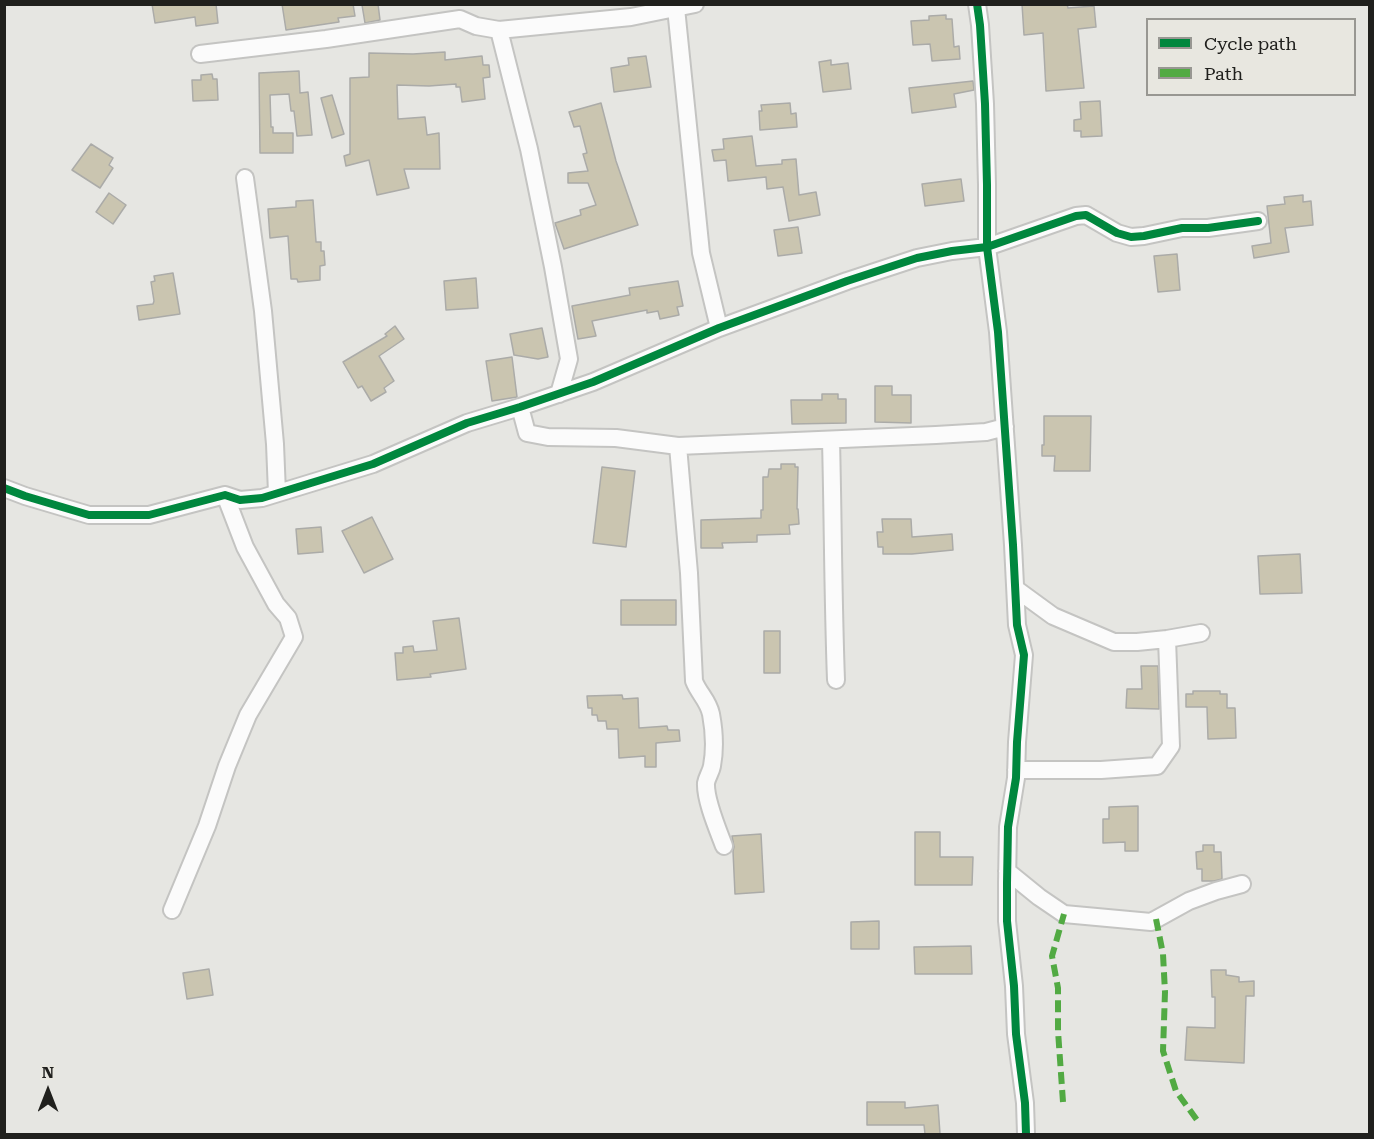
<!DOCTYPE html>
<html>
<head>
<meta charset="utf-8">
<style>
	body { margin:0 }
	#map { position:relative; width:1374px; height:1139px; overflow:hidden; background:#e6e6e2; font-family:"Roboto Serif",serif }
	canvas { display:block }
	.frame { position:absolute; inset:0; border:6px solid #20201d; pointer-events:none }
	.legend { position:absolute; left:1146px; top:18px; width:210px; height:78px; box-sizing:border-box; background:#e8e7e0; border:2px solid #989792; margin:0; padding:8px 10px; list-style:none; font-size:18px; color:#20201d }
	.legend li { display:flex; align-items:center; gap:12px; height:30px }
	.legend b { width:30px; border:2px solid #989792 }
	.north { position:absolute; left:18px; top:1061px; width:60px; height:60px; -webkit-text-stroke:4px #e8e7e0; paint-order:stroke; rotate:0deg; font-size:16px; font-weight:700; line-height:24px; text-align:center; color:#20201d }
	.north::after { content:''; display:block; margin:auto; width:21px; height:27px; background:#20201d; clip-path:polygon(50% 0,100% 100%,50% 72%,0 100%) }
</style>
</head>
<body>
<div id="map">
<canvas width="1374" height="1139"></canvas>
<div class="frame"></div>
<ul class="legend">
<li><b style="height:8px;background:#00873e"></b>Cycle path</li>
<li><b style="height:8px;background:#52aa43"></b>Path</li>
</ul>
<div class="north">N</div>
</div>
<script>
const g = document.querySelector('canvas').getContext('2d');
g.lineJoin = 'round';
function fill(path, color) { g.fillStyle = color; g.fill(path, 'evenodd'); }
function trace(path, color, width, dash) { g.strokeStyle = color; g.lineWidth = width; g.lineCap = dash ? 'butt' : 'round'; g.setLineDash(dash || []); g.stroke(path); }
const building = new Path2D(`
	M152 4H216L218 23 196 26 195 17 155 23Z
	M282 4H353L355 16 338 18 339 22 286 30Z
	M378 4 380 20 365 23 362 5Z
	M1022 4H1067L1068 8 1094 6 1096 27 1078 29 1084 88 1046 91 1043 33 1024 35Z
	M946 15V19H952L954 47 959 46 960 59 932 61 930 44 913 45 911 21 929 20V16Z
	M445 52V60L482 56 483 65H489L490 77 483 78 485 99 462 102 460 87H456V84L429 86 397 85 398 119 425 117 427 135 439 133 440 169H404L409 188 377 195 369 160 346 166 344 156 350 154V78L369 77V53L413 54Z
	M646 56 651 87 614 92 611 68 629 65 628 58Z
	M831 60V65L848 63 851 89 823 92 819 62Z
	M299 71 300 93 308 92 312 135 297 136 294 111H291L289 94 270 95 271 127H273V133H293V153H260L259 73Z
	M212 74 213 79H217L218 100 193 101 192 80H201V75Z
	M973 81 974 90 954 94 956 107 912 113 909 88Z
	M332 95 344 134 332 138 321 98Z
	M1100 101 1102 136 1081 137V131H1074V120L1081 119 1080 102Z
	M601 103 616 161 638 225 564 249 555 223 581 215 580 210 596 205 588 183H568V173L588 171 583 154 587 153 580 126 574 127 569 112Z
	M790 103 791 114 796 113 797 127 760 130 759 111H762L761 105Z
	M752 136 756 166 782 164V160L796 159 799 195 816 192 820 215 789 221 783 187 767 189 766 177 728 181 726 160 714 161 712 150 724 149 723 139Z
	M91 144 113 158 109 165 113 168 100 188 72 170Z
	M961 179 964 201 925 206 922 184Z
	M109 193 126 205 113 224 96 212Z
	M1303 195V202L1311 201 1313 225 1285 228 1289 252 1254 258 1252 246 1271 243 1267 206 1285 204 1284 197Z
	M313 200 316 242H321V251H324L325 265 320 266V280L298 282 297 279H291L288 236 270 238 268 209 296 207V201Z
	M798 227 802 253 778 256 774 230Z
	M1177 254 1180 290 1158 292 1154 256Z
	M173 273 180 314 139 320 137 306 153 304 154 301 151 282 155 281 154 276Z
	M476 278 478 308 446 310 444 281Z
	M678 281 683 306 677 307 679 315 660 319 658 311 647 313V310L592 321 596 336 578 339 572 306 630 295 629 288Z
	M395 326 404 339 379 356 394 381 384 388 386 392 371 401 362 386 358 388 343 362 387 336 385 334Z
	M542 328 548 357 538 359 514 355 510 334Z
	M512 357 517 397 492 401 486 361Z
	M875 386H892V395H911V423L875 422Z
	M822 394H838V399H846V423L792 424 791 400H822Z
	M1044 416H1091L1090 471H1054L1055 456H1042V445H1044Z
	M781 464H795V467H798L797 509H798L799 524 789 525 790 534 757 535V542L722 543 723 548H701V520L761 518V510H763V477H768L769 469H781Z
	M602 467 635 471 626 547 593 543Z
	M372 517 393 559 364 573 342 531Z
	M882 519H911L912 537 952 534 953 550 912 554H883V547H878L877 532H883Z
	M321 527 323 552 298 554 296 529Z
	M1300 554 1302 593 1260 594 1258 556Z
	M621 600H676V625H621Z
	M459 618 466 669 430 674 431 677 397 680 395 653H403V647L413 646 414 652 437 650 433 621Z
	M764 631H780V673H764Z
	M1141 666H1158L1159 709 1126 708 1127 689H1142Z
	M1193 691H1220V694H1227V708H1235L1236 738 1208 739 1207 707H1186V694H1193Z
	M622 695 623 699 638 698 639 728 667 726 668 730H679L680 741 656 743V767H645V756L619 758 618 729H607L606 721H598L597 715H592V708H588L587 696Z
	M1138 806V851H1125V842L1103 843V819H1109V807Z
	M915 832H940V857H973L972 885H915Z
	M761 834 764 892 735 894 733 851 734 847 732 836Z
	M1203 845H1214V852H1221L1222 879 1214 881H1202V869H1197L1196 852 1203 851Z
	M879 921V949H851V922Z
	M971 946 972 974H915L914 947Z
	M209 969 213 995 187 999 183 973Z
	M1211 970H1226V975L1239 977V982L1254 981V996H1246L1244 1063 1185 1060 1187 1027 1215 1028V997H1212Z
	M867 1102H905V1108L938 1105 940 1134H925L924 1125H867Z`);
fill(building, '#cac5b0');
trace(building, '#ababa8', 1.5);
const street = new Path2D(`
	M977 4 980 25 985 104 987 185V247L998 332 1013 545 1017 625 1024 655 1017 742 1016 778 1008 827 1007 883V921L1014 986 1016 1034 1025 1103 1026 1134
	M676 8 701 253 719 328
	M499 30 529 149 553 267 569 359 559 394
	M200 54 326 39 460 19 476 26 499 30 631 17 695 4
	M245 178 263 311 275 444 277 493
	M520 407 527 433 548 437 616 438 678 446 936 435 986 432 1005 427
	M831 440C833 520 833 600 836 680
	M678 446 689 573 694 681C699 694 708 700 711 714 714 730 715 750 712 766 711 772 707 777 706 783 705 800 718 830 724 846
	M4 488 25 496 89 515H149L225 495 240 500 262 498 373 464 467 423 520 407 593 382 719 328 847 281 917 258 952 251 987 247 1076 216 1086 215 1117 233 1131 237 1144 236 1182 228H1208L1258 221
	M1016 589 1053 616 1114 642H1137L1167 639 1201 633
	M1016 770H1101L1157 766 1171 746 1167 639
	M1007 871 1039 897 1064 914 1151 922 1189 901 1216 891 1242 884
	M172 910 207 826 227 766 248 715 294 637 288 618 276 604 245 547 225 495`);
trace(street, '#c4c4c2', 20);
trace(street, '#fbfbfb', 16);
trace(new Path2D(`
	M1156 919 1163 954 1165 992 1163 1051 1176 1091 1197 1120
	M1063 1102 1058 1031V988L1052 956 1064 914`), '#52aa43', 6, [12, 6]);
trace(new Path2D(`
	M977 4 980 25 985 104 987 185V247L998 332 1013 545 1017 625 1024 655 1017 742 1016 778 1008 827 1007 883V921L1014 986 1016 1034 1025 1103 1026 1134
	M4 488 25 496 89 515H149L225 495 240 500 262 498 373 464 467 423 520 407 593 382 719 328 847 281 917 258 952 251 987 247 1076 216 1086 215 1117 233 1131 237 1144 236 1182 228H1208L1258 221`), '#00873e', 8);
</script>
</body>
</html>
